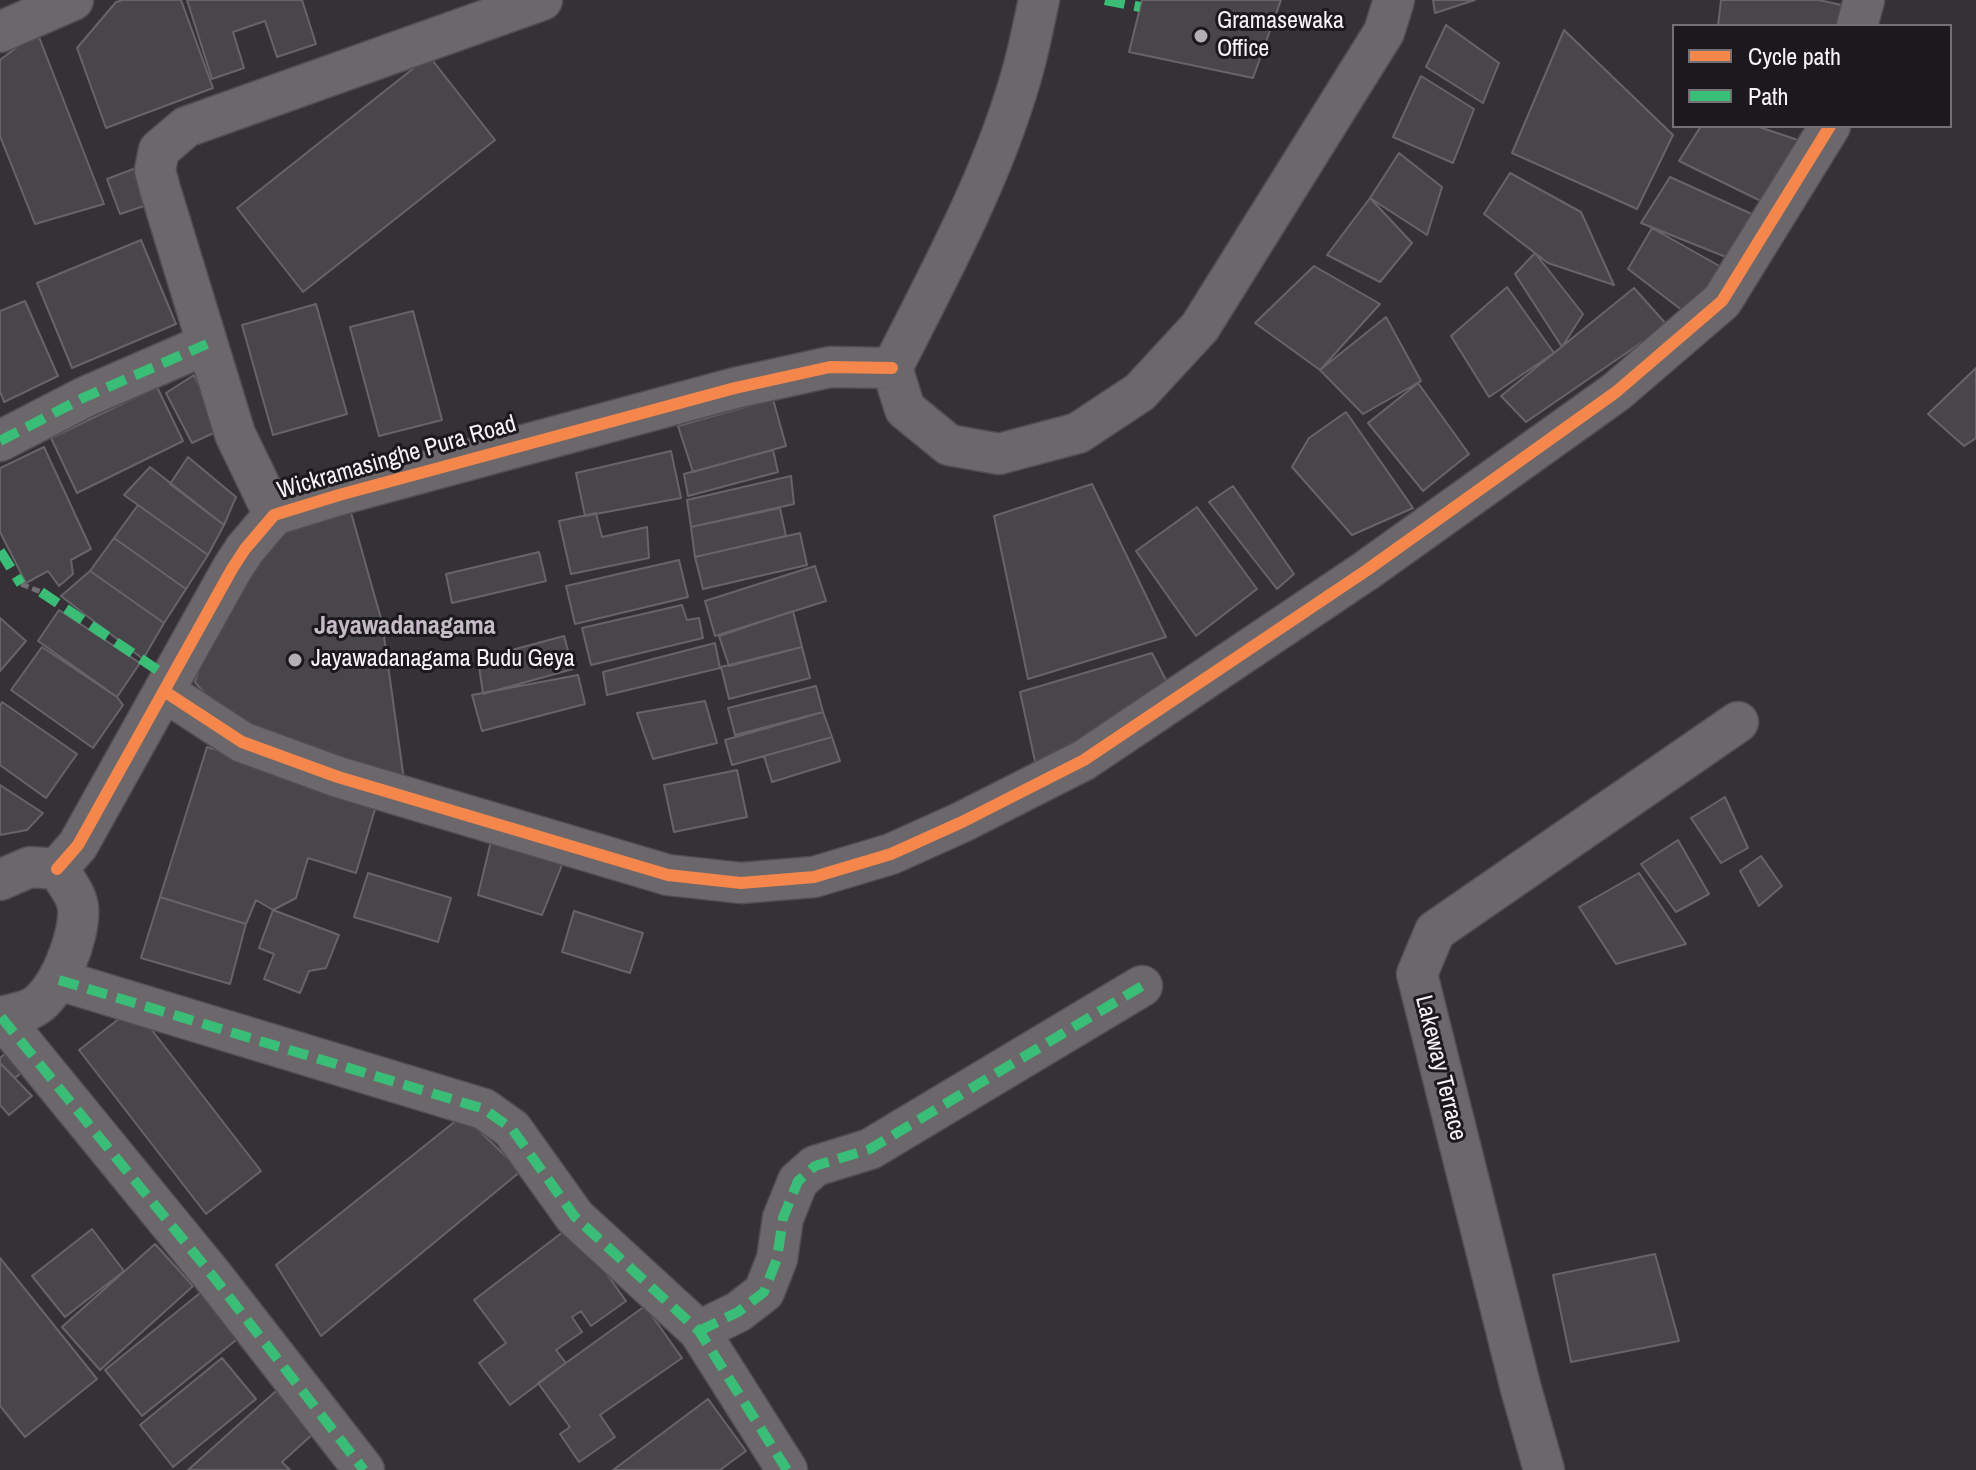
<!DOCTYPE html>
<html>
<head>
<meta charset="utf-8">
<style>
	body { margin:0 }
	#map { position:relative; width:1976px; height:1470px; overflow:hidden; background:#363136; font-family:"Archivo Narrow",sans-serif }
	canvas { display:block }
	.legend { position:absolute; left:1672px; top:24px; width:280px; height:104px; box-sizing:border-box; background:#1c191d; border:2px solid #747075; margin:0; padding:10px 14px; list-style:none; font-size:24px; color:#f8f3f9 }
	.legend li { display:flex; align-items:center; gap:16px; height:40px }
	.legend b { width:40px; border:2px solid #747075 }
</style>
</head>
<body>
<div id="map">
<canvas width="1976" height="1470"></canvas>
<ul class="legend">
<li><b style="height:10px;background:#f5874c"></b>Cycle path</li>
<li><b style="height:10px;background:#3abd76"></b>Path</li>
</ul>
</div>
<script>
const g = document.querySelector('canvas').getContext('2d');
g.lineJoin = 'round';
function fill(path, color) { g.fillStyle = color; g.fill(path, 'evenodd'); }
function trace(path, color, width, dash) { g.strokeStyle = color; g.lineWidth = width; g.lineCap = dash ? 'butt' : 'round'; g.setLineDash(dash || []); g.stroke(path); }
function label(font, color, halo, rows, align = 'center') {
  g.font = font + ' "Archivo Narrow",sans-serif'; g.lineWidth = 6; g.setLineDash([]); g.textBaseline = 'middle'; g.strokeStyle = halo; g.fillStyle = color; for (const [text, x, y, turn = 0] of rows) {
    g.save(); g.translate(x, y); g.rotate((+turn || 0) * Math.PI / 180); g.textAlign = isNaN(turn) ? turn : align; if (halo) g.strokeText(text, 0, 0); g.fillText(text, 0, 0); g.restore();
  }
}
const building = new Path2D(`
	M123 0H181L213 88 106 128 77 48 116 2Z
	M187 0H302L316 44 277 57 265 21 233 32 244 68 212 79Z
	M1142 0H1281L1253 78 1129 52Z
	M1433 0H1475L1435 13Z
	M1721 0H1819L1846 6 1841 26H1718Z
	M1446 25 1499 63 1483 103 1426 67Z
	M1564 30 1673 135 1637 209 1512 153Z
	M37 32 104 204 35 224 0 136V60Z
	M429 56 495 140 303 292 237 208Z
	M1421 76 1474 109 1453 163 1393 137Z
	M1701 126H1756L1801 141 1767 204 1679 161Z
	M1399 153 1442 187 1427 235 1370 198Z
	M136 168 150 204 120 214 107 179Z
	M1510 173 1581 212 1614 285 1548 263 1484 214Z
	M1670 177 1754 215 1726 257 1641 223Z
	M1370 198 1412 243 1380 282 1327 255Z
	M1652 228 1723 268 1691 317 1628 269Z
	M141 240 176 324 72 368 37 283Z
	M1535 253 1583 314 1562 347 1515 274Z
	M1314 266 1380 304 1320 370 1255 323Z
	M1507 287 1554 353 1489 397 1451 336Z
	M1634 288 1667 325 1526 422 1501 396Z
	M25 301 58 376 4 402 0 391V311Z
	M316 304 347 414 273 435 242 325Z
	M413 311 442 420 379 436 350 327Z
	M1386 317 1421 381 1363 414 1320 370Z
	M1976 368V438L1964 446 1928 414Z
	M194 375 220 430 192 443 166 393Z
	M1418 383 1469 454 1423 491 1368 423Z
	M157 387 183 441 77 493 51 438Z
	M773 399 786 446 693 472 678 426Z
	M1346 412 1413 508 1352 535 1292 467 1309 438Z
	M44 447 91 549 71 560 73 574 59 586 48 571 26 583 0 532V468Z
	M773 450 778 472 688 496 684 474Z
	M671 451 681 498 585 516 576 473Z
	M188 457 236 497 224 525 170 484Z
	M150 467 224 525 208 555 124 495Z
	M791 476 794 504 691 527 687 500Z
	M1092 484 1166 637 1028 679 994 516Z
	M1233 486 1294 574 1277 589 1209 502Z
	M138 505 208 555 186 589 114 538Z
	M1197 507 1257 589 1196 636 1136 551Z
	M780 508 786 536 695 557 691 527Z
	M350 509 382 622 405 787 227 720 195 682 209 637 281 526Z
	M596 513 602 537 647 527 649 558 571 574 559 521Z
	M800 533 807 565 703 589 695 557Z
	M114 538 186 589 164 623 90 571Z
	M539 552 546 581 452 603 446 574Z
	M679 560 688 597 575 624 566 586Z
	M815 566 826 601 715 636 705 601Z
	M90 571 164 623 143 659 61 596Z
	M682 605 687 620 699 618 703 638 591 665 582 628Z
	M59 610 140 663 117 697 38 641Z
	M793 611 802 647 729 666 719 636Z
	M0 618 26 641 0 671Z
	M564 636 573 669 483 694 478 659Z
	M715 643 720 668 607 695 603 672Z
	M42 647 117 697 123 705 93 748 11 690Z
	M802 647 810 678 729 699 721 667Z
	M1152 653 1169 686 1036 766 1020 692Z
	M578 675 585 704 482 731 472 695Z
	M816 686 823 712 735 735 728 708Z
	M705 701 717 743 653 759 637 713Z
	M2 702 77 754 46 798 0 765V706Z
	M823 712 832 737 732 765 725 740Z
	M832 737 840 761 772 782 764 756Z
	M207 747 378 799 356 873 308 858 296 898 273 910 256 900 246 924 160 897Z
	M737 770 747 817 674 832 664 785Z
	M0 785 43 813 27 830 0 835Z
	M1725 797 1748 848 1721 863 1691 818Z
	M492 837 564 860 542 915 478 895Z
	M1678 840 1709 894 1676 912 1641 864Z
	M1761 856 1782 886 1759 906 1740 871Z
	M368 873 451 898 438 942 354 917Z
	M1639 873 1686 944 1616 964 1579 907Z
	M160 897 246 924 230 984 141 958Z
	M273 910 339 935 326 968 309 971 300 993 264 979 274 954 259 948Z
	M574 911 643 933 630 973 562 952Z
	M134 1007 261 1171 206 1214 79 1050Z
	M10 1049 27 1068 15 1078 0 1063V1058Z
	M0 1063 32 1096 9 1115 0 1105Z
	M463 1115 521 1171 321 1336 276 1265Z
	M572 1225 626 1301 591 1326 581 1311 572 1317 582 1332 556 1350 566 1363 510 1405 479 1363 506 1343 474 1300Z
	M92 1229 124 1271 65 1317 32 1276Z
	M155 1244 193 1286 100 1370 62 1327Z
	M1655 1254 1679 1341 1571 1362 1553 1275Z
	M0 1258 97 1379 25 1437 0 1406Z
	M205 1289 241 1336 142 1416 105 1370Z
	M645 1306 682 1358 600 1415 615 1437 579 1462 560 1434 570 1427 538 1383Z
	M222 1358 256 1399 173 1467 140 1425Z
	M276 1391 314 1433 282 1462 290 1470H188Z
	M708 1399 746 1451 720 1470H613Z`);
fill(building, '#49464b');
trace(building, '#676469', 2);
const minor = new Path2D(`
	M1857 26 1864 0
	M0 32 73 0
	M892 368 905 409 949 445 999 454 1078 433 1140 392 1200 327 1384 32 1394 0
	M892 368C941 271 996 171 1024 66 1030 44 1034 22 1039 0
	M0 441 85 397 207 344
	M274 515 235 434 160 189 155 170 159 150 186 127 542 0
	M164 691 242 742 338 777 668 875 741 883 814 877 891 854 962 822 1084 760 1367 570 1616 392 1722 301 1830 126
	M57 869 78 845 232 569 245 549 274 515 339 495 735 388 830 367 892 368
	M0 880 30 867 57 869
	M59 980 484 1109 512 1129 575 1217 699 1331 787 1470
	M0 1017C9 1015 21 1013 30 1009 57 998 81 935 78 907 76 893 65 880 57 869
	M1 1017 212 1275 364 1470
	M699 1331 738 1312 764 1292 777 1259 783 1218 798 1181 815 1166 870 1149 1142 986
	M1544 1470 1521 1389 1417 974 1435 931 1738 722`);
trace(minor, '#524d52', 43);
trace(new Path2D(`
	M21 584 41 592`), '#726f72', 5, [8, 4]);
trace(minor, '#6b676b', 40);
trace(new Path2D(`
	M1105 0 1140 7
	M0 441 85 397 207 344
	M0 551 21 584
	M41 592 171 679
	M59 980 484 1109 512 1129 575 1217 699 1331 787 1470
	M1 1017 212 1275 364 1470
	M699 1331 738 1312 764 1292 777 1259 783 1218 798 1181 815 1166 870 1149 1142 986`), '#3abd76', 10, [20, 10]);
trace(new Path2D(`
	M164 691 242 742 338 777 668 875 741 883 814 877 891 854 962 822 1084 760 1367 570 1616 392 1722 301 1830 126
	M57 869 78 845 232 569 245 549 274 515 339 495 735 388 830 367 892 368`), '#f5874c', 12);
for (const [x, y, r, color] of [
	[1201,36,8,"#b4afb5"],
	[295,660,8,"#b4afb5"]
]) { const dot = new Path2D(); dot.arc(x, y, r, 0, 2 * Math.PI); g.fillStyle = color; g.fill(dot); trace(dot, '#1c191d', 3); }
label('24px', '#f8f3f9', '#1c191d', [
	["Gramasewaka",1217,22],
	["Office",1217,50],
	["Jayawadanagama Budu Geya",311,660]
], 'left');
label('24px', '#f8f3f9', '#1c191d', [
	["Wickramasinghe Pura Road",397,458,-16],
	["Lakeway Terrace",1440,1068,76]
]);
label('bold 26px', '#c5bbc6', '#1c191d', [
	["Jayawadanagama",405,627]
]);
</script>
</body>
</html>
